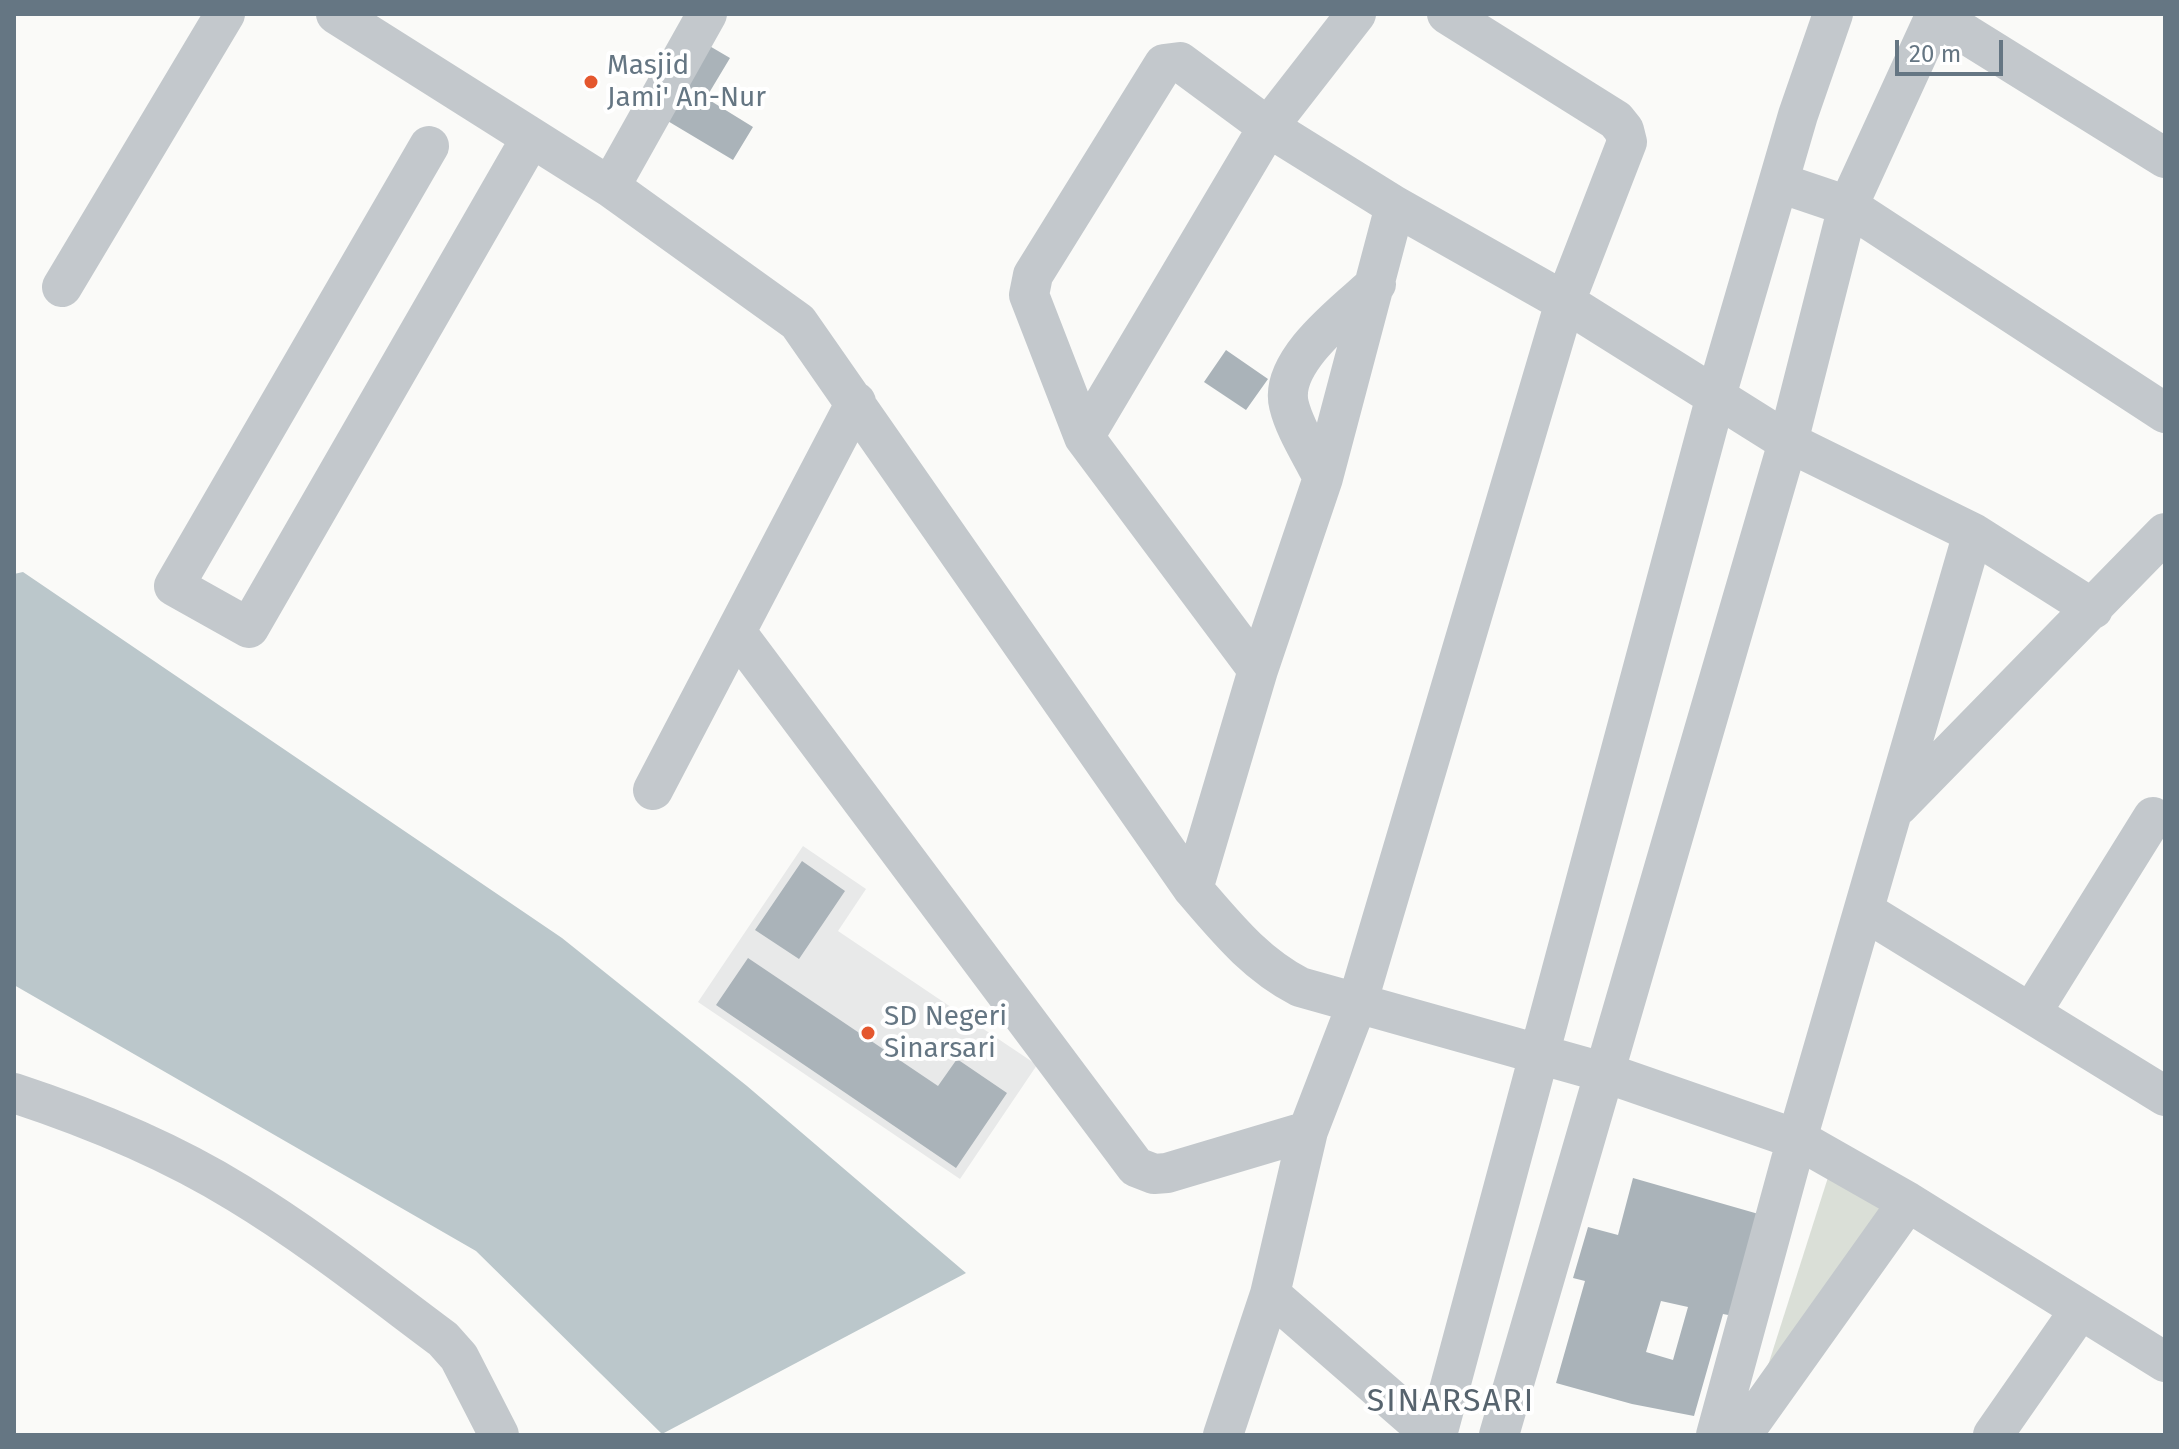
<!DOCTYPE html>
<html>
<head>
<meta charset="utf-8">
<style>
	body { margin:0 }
	#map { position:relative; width:2179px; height:1449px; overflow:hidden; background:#fafaf8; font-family:"Fira Sans",sans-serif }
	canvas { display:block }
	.frame { position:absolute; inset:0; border:16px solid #657683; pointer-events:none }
	.scale { position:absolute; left:1895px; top:40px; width:108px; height:36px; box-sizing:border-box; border:4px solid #657683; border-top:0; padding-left:10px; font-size:24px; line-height:28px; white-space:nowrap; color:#657683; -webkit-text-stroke:6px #fff; paint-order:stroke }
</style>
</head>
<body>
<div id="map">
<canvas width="2179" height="1449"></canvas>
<div class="frame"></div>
<div class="scale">20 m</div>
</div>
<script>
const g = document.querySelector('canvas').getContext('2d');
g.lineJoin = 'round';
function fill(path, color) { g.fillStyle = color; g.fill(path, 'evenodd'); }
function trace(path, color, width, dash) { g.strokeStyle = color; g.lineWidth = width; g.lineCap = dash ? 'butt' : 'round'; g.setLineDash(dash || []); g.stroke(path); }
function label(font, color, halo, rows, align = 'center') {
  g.font = font + ' "Fira Sans",sans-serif'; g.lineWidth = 8; g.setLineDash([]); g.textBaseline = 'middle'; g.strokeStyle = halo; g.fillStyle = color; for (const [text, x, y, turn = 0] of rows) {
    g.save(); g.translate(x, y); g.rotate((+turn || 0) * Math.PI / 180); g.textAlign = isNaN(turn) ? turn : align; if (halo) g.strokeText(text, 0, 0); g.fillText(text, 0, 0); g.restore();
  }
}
fill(new Path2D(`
	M803 846 866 889 838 931 1037 1065 960 1179 698 1002Z`), '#e8e9e9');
fill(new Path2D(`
	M1831 1168 1897 1208 1764 1378Z`), '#dadfd7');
fill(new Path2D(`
	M23 572 562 938 747 1086 966 1273 662 1434 476 1251 14 985V574Z`), '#bbc7cb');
fill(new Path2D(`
	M701 41 730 58 706 98 753 127 733 160 661 117Z
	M1226 350 1268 379 1246 410 1204 382Z
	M802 861 845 891 799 959 755 930Z
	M748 958 938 1086 957 1059 1007 1093 956 1168 716 1005Z
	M1633 1178 1762 1215 1744 1318 1723 1314 1694 1416 1632 1404 1556 1383 1585 1281 1573 1278 1588 1227 1618 1235ZM1661 1301 1688 1307 1673 1360 1646 1352Z`), '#aab3b9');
trace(new Path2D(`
	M336 14 610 187 798 322 1193 889C1226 927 1254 963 1300 987L1606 1073 1799 1140 1908 1202 2165 1362
	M1935 15 2165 158
	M429 146 174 586 249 628 531 138
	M1780 183 1848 206 2165 413
	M610 187 707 14
	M62 287 225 14
	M1084 437 1268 127 1356 14
	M1323 478C1312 455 1295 430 1289 405 1278 361 1348 310 1376 284
	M736 632 1136 1167 1154 1174 1167 1173 1308 1131
	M1258 670 1084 437 1029 295 1033 275 1164 64 1180 62 1268 127 1395 206 1565 302 1788 442 1973 533 2093 609
	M653 790 856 402
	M1898 806 2165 533
	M1193 889 1258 670 1323 478 1395 206
	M1866 912 2165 1096
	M2031 1013 2153 817
	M14 1093C90 1118 170 1151 238 1193 309 1236 376 1289 443 1339L459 1357 499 1435
	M1270 1294 1432 1435
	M1223 1435 1270 1294 1308 1131 1357 1004 1565 302 1627 142 1624 130 1616 120 1447 14
	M1437 1435 1716 396 1798 115 1833 14
	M1499 1435 1788 442 1848 206 1936 14
	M1716 1435 1791 1160 1973 533
	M1742 1435 1908 1202
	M1993 1435 2080 1310`), '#c3c8cc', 40);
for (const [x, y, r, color] of [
	[591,82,8,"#e4572e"],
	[868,1033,8,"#e4572e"]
]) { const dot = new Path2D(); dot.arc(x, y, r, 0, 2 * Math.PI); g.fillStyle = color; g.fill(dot); trace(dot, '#fff', 3); }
label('28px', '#657683', '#fff', [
	["Masjid",607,66],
	["Jami' An-Nur",607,98],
	["SD Negeri",884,1017],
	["Sinarsari",884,1049]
], 'left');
g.letterSpacing = '2px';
label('32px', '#57646e', '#fff', [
	["SINARSARI",1451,1402]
]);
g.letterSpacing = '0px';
</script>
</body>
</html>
